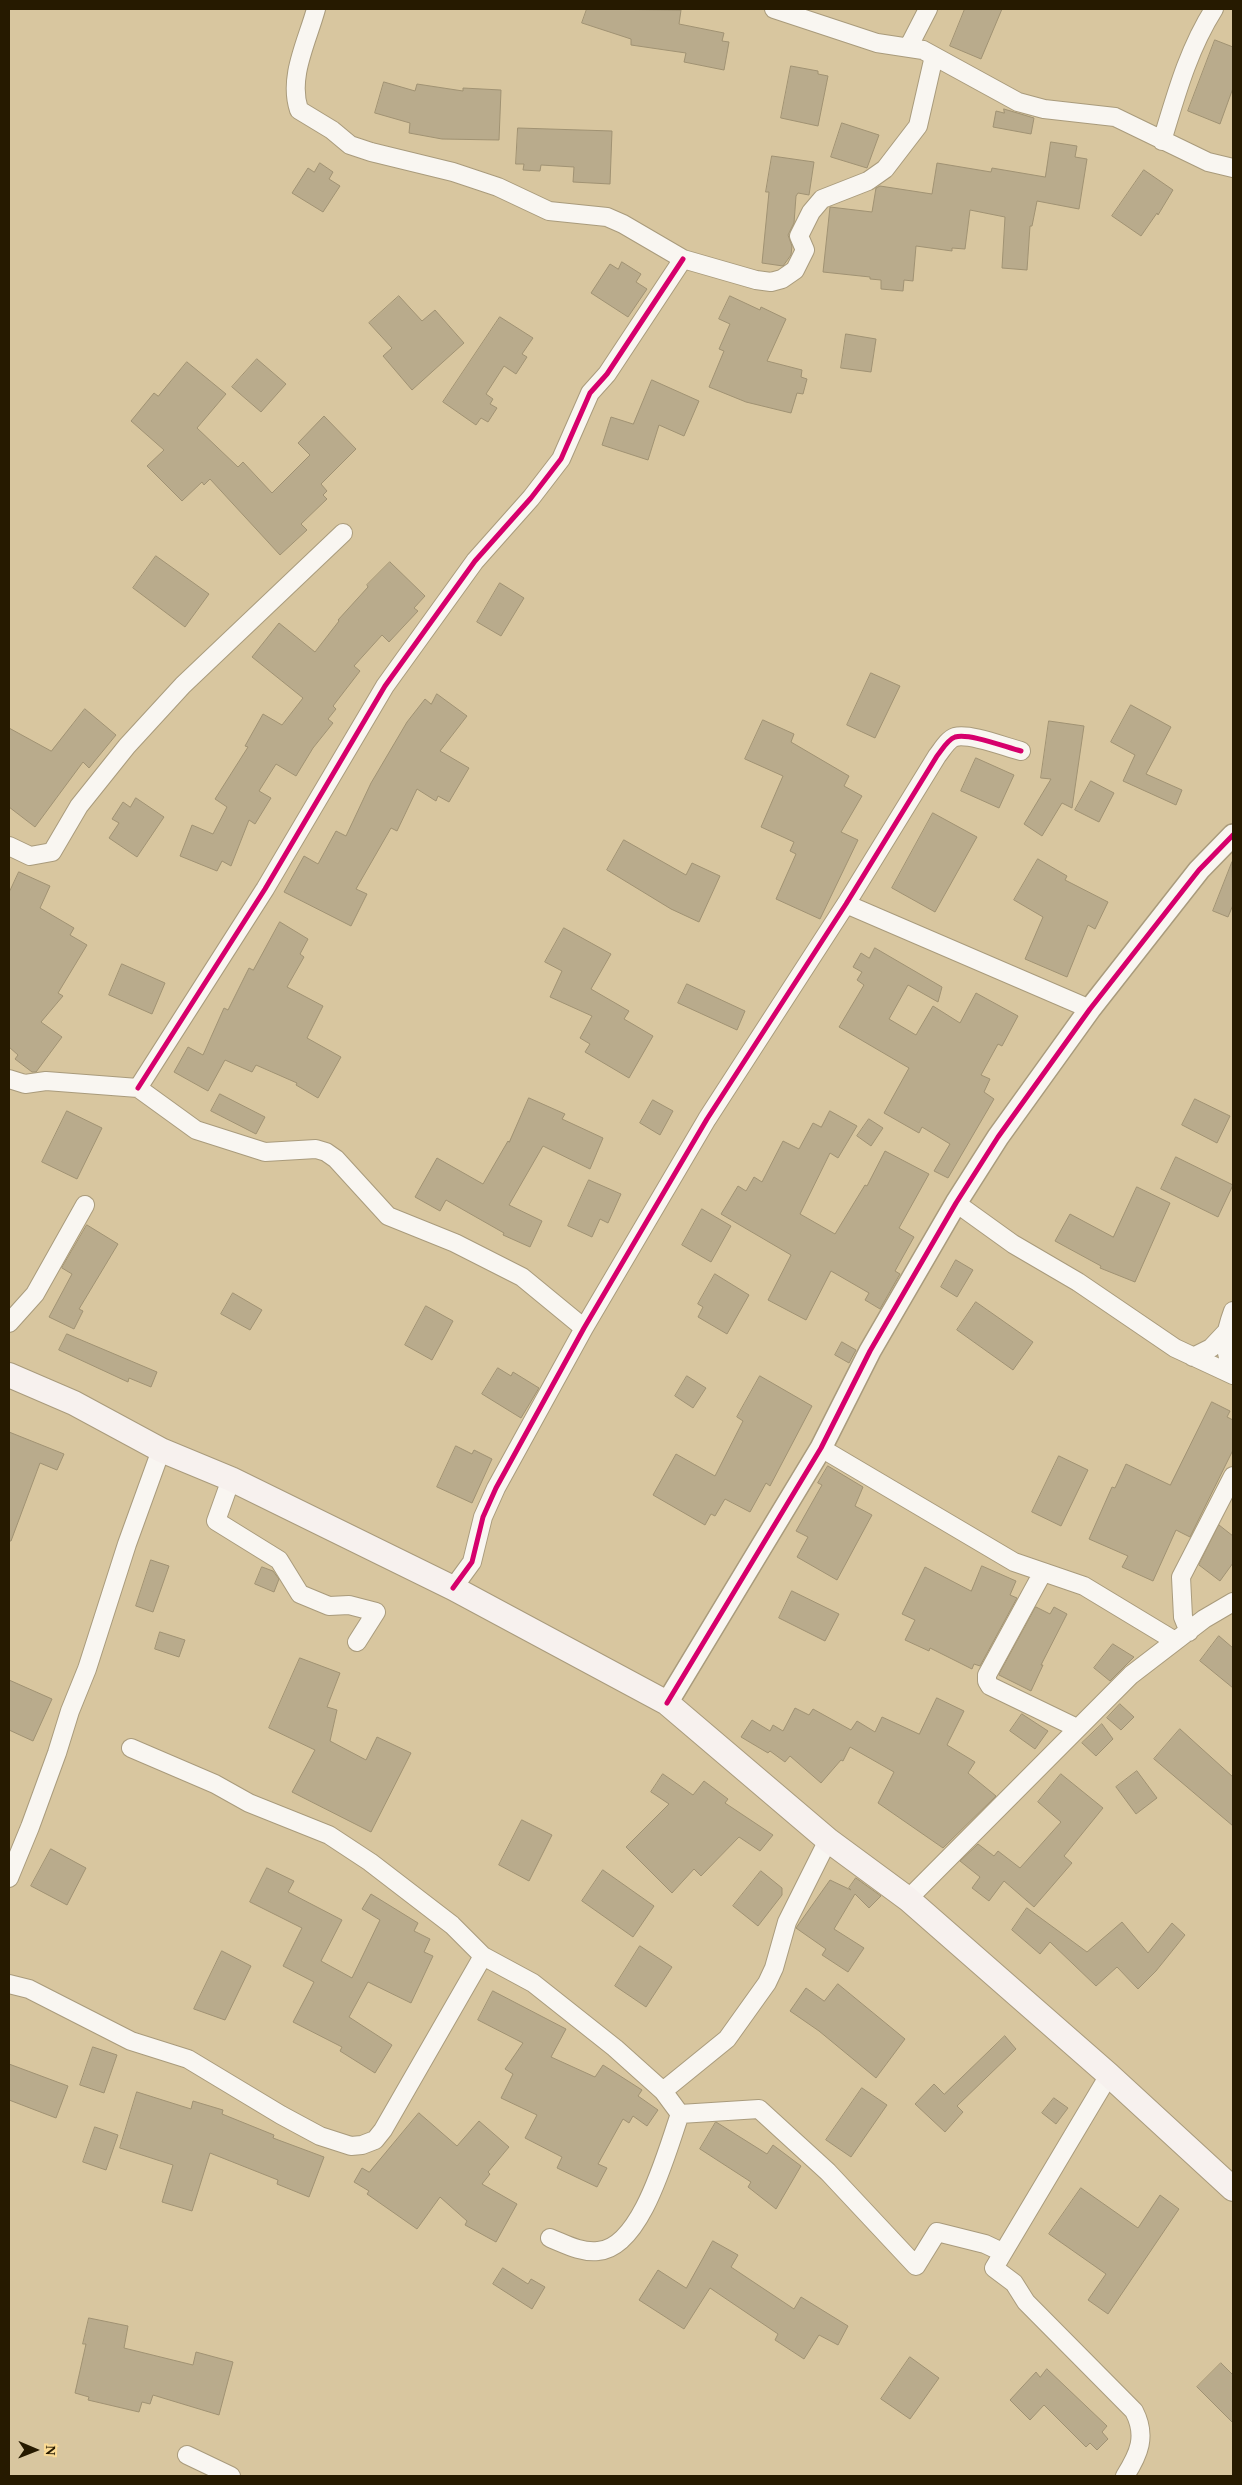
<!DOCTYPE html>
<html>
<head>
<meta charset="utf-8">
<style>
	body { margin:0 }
	#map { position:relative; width:1242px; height:2485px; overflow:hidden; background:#d8c69f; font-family:Georgia,serif }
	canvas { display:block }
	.frame { position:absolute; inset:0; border:10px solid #261a00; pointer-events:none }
	.north { position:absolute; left:10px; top:2425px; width:50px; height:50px; -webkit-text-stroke:4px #fcdc95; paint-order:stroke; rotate:91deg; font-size:14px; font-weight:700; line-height:20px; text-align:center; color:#261a00 }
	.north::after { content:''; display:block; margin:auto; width:18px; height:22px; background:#261a00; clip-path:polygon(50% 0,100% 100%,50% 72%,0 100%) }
</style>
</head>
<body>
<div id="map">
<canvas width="1242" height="2485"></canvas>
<div class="frame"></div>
<div class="north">N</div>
</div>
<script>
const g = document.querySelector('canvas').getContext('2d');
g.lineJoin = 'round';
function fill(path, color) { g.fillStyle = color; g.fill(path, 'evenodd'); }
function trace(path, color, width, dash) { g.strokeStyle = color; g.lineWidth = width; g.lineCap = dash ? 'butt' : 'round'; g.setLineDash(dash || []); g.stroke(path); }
const building = new Path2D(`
	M587 9 681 10 679 24 724 33 722 41 729 42 724 70 684 62 686 53 631 45V39L582 23Z
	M965 9H1002L981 59 950 46Z
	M1215 40 1233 47V88L1220 124 1188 111Z
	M791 66 818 71V74L828 76 818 126 781 118Z
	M384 82 415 91 417 84 463 91V88L501 90 499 140 442 139 409 133 410 123 375 113Z
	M1004 109 1034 118 1031 134 993 127 996 111 1004 113Z
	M842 123 879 135 867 168 831 157Z
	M518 128 612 131 610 184 573 182 574 167 541 165 540 171 523 170 524 164H516Z
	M1051 142 1077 146 1075 157 1087 159 1079 209 1037 201 1032 226H1030L1027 270 1002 268 1005 217 970 210 965 249 952 248V251L916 246 913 281 904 280 903 291 881 289V280L870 279V277L823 272 830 207 872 212 876 188 880 186 932 194 937 163 991 172 992 168 1045 177Z
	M772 156 814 162 809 195 798 193 796 196 794 223 788 235 792 246 791 255 783 266 762 263 769 192H766Z
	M320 163 333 172 329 179 340 186 323 212 292 193 308 168 314 172Z
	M1144 170 1173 190 1158 215 1157 213 1141 236 1112 216Z
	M622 262 641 274 636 282 647 289 628 317 591 293 610 264 618 269Z
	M399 296 422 321 435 310 464 343 412 390 383 356 392 348 369 323Z
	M730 296 760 310 761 307 786 319 767 361 802 370 801 377 807 379 803 394 797 393 791 413 746 402 709 387 724 351 719 349 730 324 719 319Z
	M500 317 533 338 522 354 527 357 516 374 504 366 486 394 493 399 490 404 497 408 488 422 481 418 476 425 443 402Z
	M846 334 876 339 871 372 841 368Z
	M257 359 286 384 261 412 232 387Z
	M187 362 226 394 197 428 238 467 243 462 272 493 310 455 298 443 324 416 356 449 321 484 327 491 323 495 327 499 301 524 307 530 280 555 210 479 204 485 202 482 182 501 147 466 164 450 131 421 154 393 158 396Z
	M652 380 699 401 684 436 659 425 648 460 602 445 611 417 633 424Z
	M156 556 209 594 185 627 133 588Z
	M390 562 425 596 414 608 418 611 389 642 382 635 354 666 360 671 333 706 336 709 328 719 333 723 313 748 296 776 276 764 259 791 271 798 255 824 249 820 231 866 222 861 217 871 180 856 192 825 213 834 227 807 215 799 248 747 245 746 263 714 282 725 303 698 252 657 279 623 315 652 339 621 338 620 368 587 367 585Z
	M500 583 524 598 501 636 477 622Z
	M871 673 900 686 875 738 847 725Z
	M437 694 467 716 440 751 469 768 449 802 438 796 436 801 417 789 397 831 391 828 356 889 367 894 351 926 284 892 304 856 318 864 336 831 346 836 371 783 407 722 425 699 431 704Z
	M1131 705 1171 727 1146 774 1182 790 1176 805 1123 781 1135 755 1111 742Z
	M85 709 116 735 89 768 83 762 35 827 9 807V728L51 751Z
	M763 720 794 734 791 742 849 776 844 786 862 796 841 832 858 840 820 919 776 899 796 854 790 851 794 842 761 827 783 776 745 759Z
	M1049 721 1084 726 1072 808 1062 803 1042 836 1024 824 1051 779 1041 778Z
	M976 758 1014 775 999 808 961 791Z
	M1091 781 1114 793 1099 822 1075 810Z
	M136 798 164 817 137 857 109 838 119 823 112 819 123 802 130 807Z
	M933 813 977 837 935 912 892 888Z
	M624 840 686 875 692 863 720 876 699 922 671 909 607 870Z
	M1038 859 1067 876 1065 880 1108 902 1095 929 1088 925 1067 977 1025 959 1043 917 1014 900Z
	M1232 862 1233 905 1228 917 1213 911Z
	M19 872 50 886 40 908 74 928 70 935 87 945 58 993 63 996 41 1022 62 1037 36 1072H32L15 1059 18 1055 9 1047V893Z
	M280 922 308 939 300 954 304 957 287 987 323 1006 307 1038 341 1057 318 1098 296 1085 297 1083 256 1065 252 1072 225 1060 208 1091 174 1072 188 1047 203 1055 224 1008 228 1010 249 968 253 970Z
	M564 928 611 954 591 989 629 1011 624 1019 653 1036 629 1078 585 1052 590 1044 580 1038 592 1016 550 997 562 971 545 962Z
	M875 948 942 987 938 1002 908 985 889 1019 916 1035 933 1006 960 1023 976 993 1018 1016 1002 1046 998 1044 981 1075 990 1079 984 1092 994 1099 948 1178 934 1171 950 1144 922 1127 919 1133 884 1113 909 1068 839 1027 864 985 857 980 862 972 853 967 861 953 869 958Z
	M122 964 165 983 152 1014 109 995Z
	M687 984 745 1011 737 1030 678 1003Z
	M220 1094 265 1117 256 1134 211 1111Z
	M529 1098 565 1114 562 1119 603 1138 590 1169 543 1146 509 1205 542 1221 530 1247 503 1235 504 1233 446 1200 440 1211 415 1197 437 1158 483 1184 508 1141 509 1142Z
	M1195 1099 1230 1116 1217 1143 1182 1125Z
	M653 1100 673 1111 660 1135 640 1123Z
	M67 1111 102 1128 77 1179 42 1162Z
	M830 1111 857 1126 838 1158 830 1153 800 1214 835 1234 865 1185 867 1186 885 1151 929 1174 899 1228 914 1237 895 1271 900 1274 880 1309 865 1300 869 1293 831 1271 806 1320 768 1300 791 1255 721 1214 738 1186 746 1191 754 1177 762 1182 783 1141 799 1149 813 1123 821 1127Z
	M869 1119 883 1128 871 1146 857 1136Z
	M1176 1157 1233 1185 1218 1217 1161 1189Z
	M589 1180 621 1194 608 1223 600 1219 592 1237 568 1226Z
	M1137 1187 1170 1203 1135 1282 1100 1268 1101 1266 1055 1241 1070 1214 1113 1237Z
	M702 1209 731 1226 711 1262 682 1245Z
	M87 1225 118 1244 79 1309 83 1311 74 1329 49 1317 72 1274 62 1268Z
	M956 1260 973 1270 957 1297 941 1287Z
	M715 1274 749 1295 727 1334 698 1317 703 1307 698 1304Z
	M233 1293 262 1310 250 1330 221 1314Z
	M976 1302 1033 1342 1013 1370 957 1330Z
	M426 1306 453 1321 432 1360 405 1345Z
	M67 1334 157 1372 151 1387 129 1378 128 1382 59 1350Z
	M842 1342 856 1350 849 1363 835 1355Z
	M498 1368 511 1376 513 1372 539 1388 521 1418 482 1394Z
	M687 1376 706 1388 693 1408 675 1396Z
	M760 1376 812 1406 770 1486 766 1483 750 1512 725 1499 715 1516 711 1514 705 1525 653 1495 676 1454 715 1476 743 1421 737 1417Z
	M1212 1402 1230 1411 1227 1417 1233 1420V1450L1190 1537 1176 1530 1153 1581 1122 1567 1128 1556 1089 1539 1112 1487 1115 1488 1126 1464 1170 1485Z
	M9 1432 64 1454 57 1470 40 1463 11 1541H9Z
	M456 1446 472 1454 474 1450 492 1459 472 1503 437 1487Z
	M1059 1456 1088 1470 1061 1526 1032 1512Z
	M828 1466 863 1487 855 1506 872 1515 837 1580 797 1557 808 1537 796 1531 822 1485 818 1483Z
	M1219 1525 1233 1536V1563L1220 1581 1199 1565Z
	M151 1560 169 1566 153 1612 136 1606Z
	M982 1566 1016 1581 1010 1595 1017 1598 980 1666 974 1664 972 1669 930 1648 929 1651 905 1640 915 1620 902 1614 925 1567 971 1591Z
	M262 1567 273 1571 279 1579 274 1592 255 1584Z
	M792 1591 839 1614 825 1641 779 1618Z
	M1036 1607 1050 1614 1054 1607 1067 1614 1041 1665H1043L1031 1691 999 1675Z
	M160 1632 185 1640 179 1657 155 1649Z
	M1219 1636 1233 1648V1688L1200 1661Z
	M1113 1644 1134 1657 1110 1681 1094 1668Z
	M300 1658 340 1673 327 1707 337 1710 330 1741 366 1760 377 1737 411 1753 371 1832 292 1792 315 1750 269 1728Z
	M9 1680 52 1699 33 1741 9 1730Z
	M937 1698 964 1711 947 1745 975 1762 968 1773 996 1796 943 1848 878 1803 894 1772 850 1747 843 1761 841 1760 821 1783 790 1756 785 1762 770 1751 768 1753 741 1737 752 1720 770 1731 773 1725 783 1731 795 1708 809 1715 813 1709 851 1730 857 1721 875 1732 882 1717 919 1734Z
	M1120 1704 1134 1717 1121 1730 1107 1718Z
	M1022 1714 1048 1731 1035 1749 1010 1731Z
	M1102 1724 1113 1739 1096 1756 1082 1743Z
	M1180 1729 1233 1777V1826L1154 1759Z
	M1137 1771 1157 1798 1136 1814 1116 1787Z
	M663 1774 693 1795 704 1781 728 1799 725 1803 773 1835 760 1851 739 1837 701 1876 694 1869 672 1893 626 1847 669 1804 651 1792Z
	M1061 1774 1103 1808 1064 1856 1072 1863 1034 1907 1004 1881 989 1901 972 1888 980 1877 960 1861 978 1844 994 1856 998 1851 1020 1868 1061 1822 1038 1802Z
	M522 1820 552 1835 529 1881 499 1865Z
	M51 1849 86 1868 67 1905 31 1886Z
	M267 1868 294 1881 288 1892 342 1920 321 1961 352 1978 380 1920 362 1909 371 1894 418 1923 414 1931 430 1939 424 1952 433 1956 411 2003 368 1982 349 2017 392 2045 375 2073 340 2051 342 2047 293 2022 314 1982 283 1966 302 1928 250 1902Z
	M603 1870 654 1906 633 1937 582 1901Z
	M761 1871 782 1888V1895L758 1926 733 1906Z
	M856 1878 881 1896 869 1908 855 1894 834 1929 864 1948 848 1972 822 1955 826 1949 796 1928 830 1880 851 1890 849 1888Z
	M1027 1908 1087 1952 1122 1922 1148 1953 1172 1923 1185 1935 1156 1971 1138 1989 1117 1967 1096 1986 1050 1942 1040 1954 1012 1930Z
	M640 1946 672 1967 646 2007 615 1986Z
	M222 1951 251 1966 225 2020 194 2009Z
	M838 1984 905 2039 876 2078 819 2031 790 2011 806 1988 824 2001Z
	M493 1991 566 2029 551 2057 595 2077 603 2065 642 2090 638 2096 658 2110 647 2126 633 2116 629 2123 623 2119 598 2164 607 2168 597 2187 557 2168 562 2157 525 2138 537 2115 501 2098 513 2074 505 2069 523 2043 478 2020Z
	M1005 2036 1016 2049 957 2106 963 2112 945 2132 915 2104 934 2084 944 2094Z
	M93 2047 117 2055 104 2093 80 2085Z
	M9 2064 68 2086 56 2118 9 2100Z
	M862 2088 887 2105 851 2157 826 2140Z
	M137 2092 191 2109 193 2101 223 2110 222 2114 274 2135 273 2138 324 2157 309 2197 277 2184 278 2180 210 2153 192 2211 162 2202 173 2165 120 2148Z
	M1054 2098 1068 2108 1056 2124 1042 2113Z
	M419 2113 457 2146 479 2121 509 2147 488 2172 490 2174 482 2184 517 2204 496 2242 465 2225 467 2221 440 2197 417 2229 367 2194 369 2191 354 2182 362 2168 369 2172Z
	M716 2122 767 2154 773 2145 801 2166 776 2209 748 2187 751 2182 700 2149Z
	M95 2127 118 2135 106 2170 83 2162Z
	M1081 2188 1138 2228 1160 2195 1179 2209 1108 2314 1088 2300 1106 2274 1049 2234Z
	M713 2241 738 2255 731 2267 794 2309 801 2297 848 2326 838 2345 819 2335 804 2359 775 2340 778 2334 710 2288 684 2329 639 2300 658 2270 686 2288Z
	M503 2268 528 2284 531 2279 545 2287 532 2309 493 2284Z
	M89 2318 128 2326 124 2348 193 2365 196 2352 233 2362 219 2415 153 2395 150 2404 142 2402 139 2412 88 2400 89 2397 75 2393 86 2344H83Z
	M910 2357 939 2378 910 2419 881 2399Z
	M1221 2363 1233 2375V2423L1197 2387Z
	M1047 2369 1107 2426 1102 2432 1108 2439 1097 2450 1090 2443 1086 2447 1044 2405 1030 2420 1010 2400 1036 2372 1040 2377Z`);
fill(building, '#b9ab8c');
trace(building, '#a09273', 1);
const minor = new Path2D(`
	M316 9C307 42 288 77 299 110L332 130 350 145 371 152 453 172 498 187 549 211 607 217 623 224 683 259 756 280 771 282 782 279 795 270 805 250 799 236 811 212 822 199 868 181 885 169 918 126 934 56
	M774 9 877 43 923 50 1018 102 1044 109 1115 117 1208 162 1233 168
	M909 46 928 9
	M1162 141C1176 95 1188 50 1214 9
	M9 846 30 856 52 852 79 806 127 746 183 685 343 533
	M846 904 1090 1009
	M9 1079 25 1084 46 1081 138 1088 196 1130 265 1152 316 1149 326 1152 336 1159 388 1216 455 1243 522 1277 584 1328
	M138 1088 265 889 385 686 475 561 531 498 561 459 590 393 607 374 683 259
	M956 1203 1013 1244 1078 1282 1175 1348 1233 1375
	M1233 1311C1226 1330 1221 1349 1233 1367
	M9 1323 35 1294 85 1205
	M1193 1357 1211 1348 1227 1331
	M821 1448 1014 1562 1084 1586 1175 1641
	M231 1479 216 1521 279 1560 300 1594 329 1606 349 1605 376 1612 357 1642
	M1043 1572 987 1675V1681L990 1686 1077 1728
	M453 1588 472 1562 483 1517 496 1488 584 1328 707 1119 846 904 937 756C942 750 947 740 955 737 970 733 1005 747 1021 751
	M1189 1632 1183 1617 1181 1577 1233 1476
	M131 1748 215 1784 249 1803 329 1835 370 1862 452 1925 483 1956 533 1983 615 2048 663 2091
	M9 1878 30 1827 57 1753 70 1711 87 1669 127 1544 161 1450
	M908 1899 1131 1675 1204 1619 1233 1602
	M9 1984 29 1989 131 2041 188 2059 281 2115 320 2136 351 2146 362 2145 375 2140 383 2130 483 1956
	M1109 2075 994 2268 1014 2283 1026 2302 1134 2411C1147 2436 1139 2454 1125 2476
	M680 2114 759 2109 828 2172 916 2266 937 2232 985 2244 1002 2252
	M680 2114 663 2091 727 2039 767 1983 774 1968 787 1922 828 1840
	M550 2238C565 2244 581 2253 598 2251 642 2248 667 2150 680 2114
	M187 2455 231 2476`);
const tertiary = new Path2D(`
	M667 1703 821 1448 870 1351 956 1203 998 1137 1090 1009 1199 870 1233 835`);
const secondary = new Path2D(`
	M9 1375 74 1403 161 1450 231 1479 453 1588 667 1703 828 1840 908 1899 1109 2075 1233 2189`);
trace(minor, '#a99b7c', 20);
trace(tertiary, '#a99b7c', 24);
trace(secondary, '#a99b7c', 26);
trace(minor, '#f9f6f1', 18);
trace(tertiary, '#f9f6f1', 21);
trace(secondary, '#f7f1ee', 24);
trace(new Path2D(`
	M138 1088 265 889 385 686 475 561 531 498 561 459 590 393 607 374 683 259
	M453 1588 472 1562 483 1517 496 1488 584 1328 707 1119 846 904 937 756C942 750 947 740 955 737 970 733 1005 747 1021 751
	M667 1703 821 1448 870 1351 956 1203 998 1137 1090 1009 1199 870 1233 835`), '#d6006c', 5);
</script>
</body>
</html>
